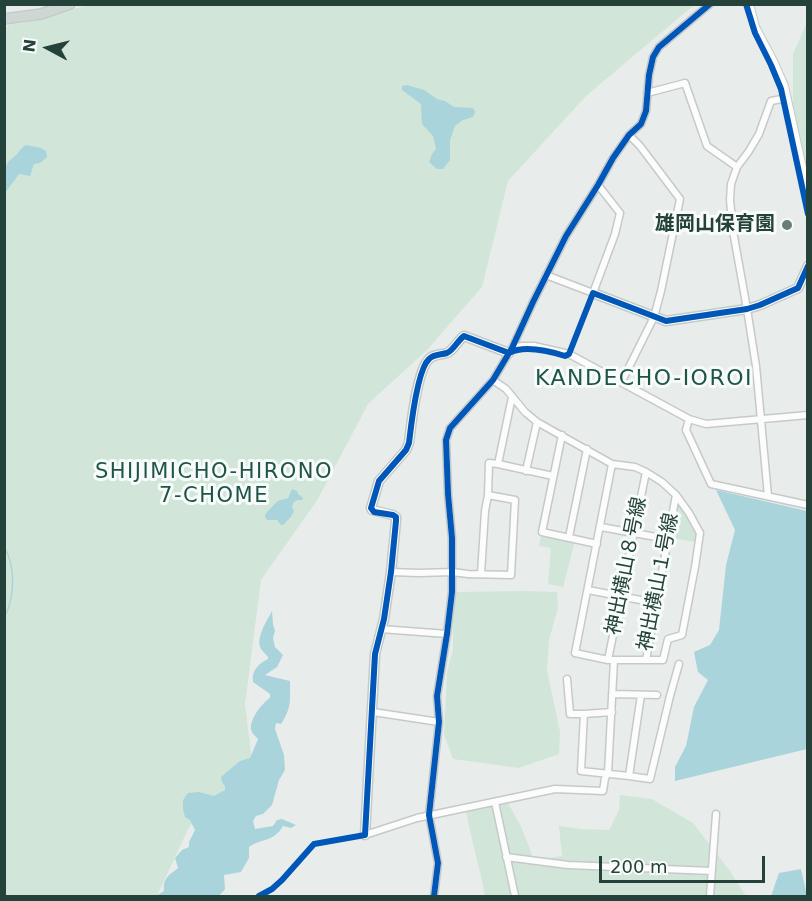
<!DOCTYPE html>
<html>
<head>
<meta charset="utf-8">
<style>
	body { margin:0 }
	#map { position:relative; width:812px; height:901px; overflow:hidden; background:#e8edeb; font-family:"DejaVu Sans",sans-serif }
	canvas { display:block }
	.frame { position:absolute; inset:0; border:6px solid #24423a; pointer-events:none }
	.north { position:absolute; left:18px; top:18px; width:60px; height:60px; -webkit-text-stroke:4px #f7fbf9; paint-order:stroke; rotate:277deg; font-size:16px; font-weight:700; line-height:24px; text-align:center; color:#24423a }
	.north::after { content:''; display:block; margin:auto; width:21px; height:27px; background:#24423a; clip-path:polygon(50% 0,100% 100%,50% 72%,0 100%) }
	.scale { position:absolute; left:599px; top:856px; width:166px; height:27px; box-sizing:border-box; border:3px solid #24423a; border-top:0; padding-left:8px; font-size:18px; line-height:21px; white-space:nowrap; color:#24423a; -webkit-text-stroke:4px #f7fbf9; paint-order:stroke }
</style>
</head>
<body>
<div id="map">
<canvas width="812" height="901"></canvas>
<div class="frame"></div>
<div class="north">N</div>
<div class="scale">200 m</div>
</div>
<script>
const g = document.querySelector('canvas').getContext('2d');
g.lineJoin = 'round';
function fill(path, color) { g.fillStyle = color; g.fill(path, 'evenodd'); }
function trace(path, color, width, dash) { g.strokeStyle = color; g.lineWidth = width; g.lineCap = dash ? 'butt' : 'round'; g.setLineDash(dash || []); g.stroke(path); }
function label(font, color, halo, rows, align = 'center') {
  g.font = font + ' "DejaVu Sans","Noto Sans JP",sans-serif'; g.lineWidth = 6; g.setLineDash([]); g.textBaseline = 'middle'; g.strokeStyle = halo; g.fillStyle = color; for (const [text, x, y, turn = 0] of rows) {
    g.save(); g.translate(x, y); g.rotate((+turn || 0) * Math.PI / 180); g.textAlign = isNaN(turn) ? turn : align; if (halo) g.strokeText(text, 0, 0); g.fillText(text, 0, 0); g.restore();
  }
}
fill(new Path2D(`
	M91 4 694 5 586 96 508 181 482 287 427 350 368 404 318 499 261 580 245 704 252 761 189 827 157 896H5L4 30 8 25 23 23Z
	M807 22V181L793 112V54Z
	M677 504 681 505 696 535 695 542 672 538Z
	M541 536 575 541 563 587 548 584 551 548 539 546Z
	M527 591 557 592 558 608 549 640 547 670 560 732 559 754 519 768 453 759 444 735 447 672 453 650 452 592Z
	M620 795 652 799 693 823 730 871 746 896H485C480 868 471 840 466 811L508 803 521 826 534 860 562 856 559 826 582 829 609 830 619 810Z`), '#d1e6d8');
fill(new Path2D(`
	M407 85 424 90 437 99 445 101 454 107 473 108 475 112 473 117 463 120 455 126 450 140V160L443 169H437L429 162 432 154 436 149 433 136 422 124 421 104 402 90V86Z
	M26 145 41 148 46 151 47 157 40 163 34 164 30 176 19 174 5 193C4 184 2 170 8 162 10 160 13 158 15 156 20 152 20 148 26 145Z
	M292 489 297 491 298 494 303 498 302 500H297L293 503 292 508 294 510C293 516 287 521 283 525H281L277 520H267C267 519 265 518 265 516 265 513 276 503 278 501 280 500 286 499 288 498Z
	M716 490 807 511V749L675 781V767L686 746 694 707 708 680 698 672 694 652 710 645 719 630 726 565 735 530Z
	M272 611 273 624 275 631 273 638 275 647 283 655 277 667 265 675 290 681C290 699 292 708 281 724L276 723 275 729 284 755 285 770 279 780 272 805 263 814 256 816 253 821 255 829 273 826 277 820 282 819 296 825 291 828 283 826C274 842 262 838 249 847V858L241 872 224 875 225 889 219 896H156L164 891C163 878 168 876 178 868L175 858 182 850 189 847V842L195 830 190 820 185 817 183 809V800L188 793 199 792 214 796 225 790V786L222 782 221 777 240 761 250 758 258 739C255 736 250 732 251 727 251 718 262 703 270 698V694L253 682C251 671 259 663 268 659V657C266 654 263 652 261 649 255 638 267 621 272 611Z
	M801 869 807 896H771L779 873Z`), '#a9d4db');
trace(new Path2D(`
	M4 546C16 568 15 597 4 618`), '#a9d4db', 1.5);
const minor = new Path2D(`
	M647 93 685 83 707 146 737 167 731 184 730 200 733 231 747 309 756 366 768 496
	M737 167 749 151 759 134 771 101 787 98
	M546 275 593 293 615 234 620 213 598 185
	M512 348 522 346H534L569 354 689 419 706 424 808 415
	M493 380 506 389 525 412 537 422 612 464 635 467 646 472 662 482 676 495 646 660H608L575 653 612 464
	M622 381 654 317 661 291 680 199 640 146 629 135
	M512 397 498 464 553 476
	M689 419 686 430 711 484 808 505
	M562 435 542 532 597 544
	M526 471 537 422
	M601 527 667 539
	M569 537 587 449
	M391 572 419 573 452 572 468 574 511 575 515 500 488 495
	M481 574 485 511 488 495 489 463 498 464
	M588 590 656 603
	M381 629 447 634
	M608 660 646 472
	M646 660H663L668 639 682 635 695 567 700 533 689 513 676 495
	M567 679 570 714H584
	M613 694 657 695
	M373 712 439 722
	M612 712 584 714 581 771 629 776 650 779 670 696 679 664
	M629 776 641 695
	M495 802 515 896
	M365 835 417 818 555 789 603 791 605 778 608 773 614 660
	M506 857 568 865 712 871
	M434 896 438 863 429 815 439 722 437 696 447 634 452 592V538L448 494 446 440 450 428 493 380 512 348 533 302 566 236 598 185 613 158 629 135 641 124 646 111 649 75 653 57 659 47 710 4
	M710 896 716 814`);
const tertiary = new Path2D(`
	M749 4 755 27 773 61 784 86 808 195`);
const secondary = new Path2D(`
	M593 293 666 321 747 309 760 305 798 288 808 266
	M365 835 375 654 384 619 391 572 396 521V517L393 515 372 510 371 508 379 481 406 450 409 443C411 426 417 370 429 359 434 354 440 355 447 353 454 350 457 341 464 336L509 353`);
const primary = new Path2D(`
	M4 19 41 14 70 4`);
trace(minor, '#c5cac8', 9);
trace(tertiary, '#c5cac8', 10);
trace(secondary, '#c3cbc8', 11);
trace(primary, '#c3ccc9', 12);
trace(minor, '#fcfcfc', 6);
trace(tertiary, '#fcfcfc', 8);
trace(secondary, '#fcfcfc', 8);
trace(primary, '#cfd7d5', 9);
trace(new Path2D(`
	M746 4 755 33 771 65 781 89 808 214
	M259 896 272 889 282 880 314 844 365 835 375 654 384 619 391 572 396 521V517L393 515 374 512 371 508 379 481 406 450 409 443C411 426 417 370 429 359 434 354 440 355 447 353 454 350 457 341 464 336L509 353C524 345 549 351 565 356L569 354 593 293 666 321 747 309 760 305 798 288 808 266
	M434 896 438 863 429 815 439 722 437 696 447 634 452 592V538L448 494 446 440 450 428 493 380 512 348 533 302 566 236 598 185 613 158 629 135 641 124 646 111 649 75 653 57 659 47 710 4`), '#0057b8', 6);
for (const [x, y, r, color] of [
	[787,225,6,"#697e78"]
]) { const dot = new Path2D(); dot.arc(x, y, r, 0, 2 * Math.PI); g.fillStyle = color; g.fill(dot); trace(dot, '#f7fbf9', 2); }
label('bold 20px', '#24423a', '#f7fbf9', [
	["雄岡山保育園",775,225]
], 'right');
label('20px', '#24423a', '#f7fbf9', [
	["神出横山８号線",627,566,-79],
	["神出横山１号線",659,582,-79]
]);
g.letterSpacing = '1.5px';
label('21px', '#1f5548', '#f7fbf9', [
	["SHIJIMICHO-HIRONO",214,473],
	["7-CHOME",214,497]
]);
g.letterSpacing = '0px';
g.letterSpacing = '1.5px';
label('22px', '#1f5548', '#f7fbf9', [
	["KANDECHO-IOROI",644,379]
]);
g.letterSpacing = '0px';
</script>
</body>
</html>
